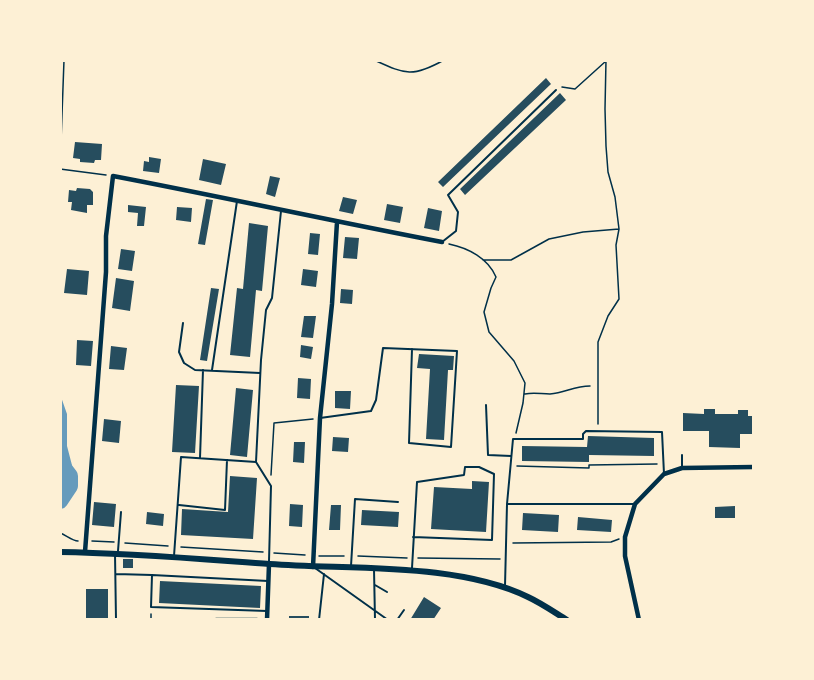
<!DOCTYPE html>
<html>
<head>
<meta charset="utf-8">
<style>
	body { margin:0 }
	#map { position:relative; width:814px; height:680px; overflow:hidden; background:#fdf0d5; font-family:"Playfair Display",serif }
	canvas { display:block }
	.frame { position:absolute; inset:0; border:62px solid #fdf0d5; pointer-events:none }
</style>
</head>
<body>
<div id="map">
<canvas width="814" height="680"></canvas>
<div class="frame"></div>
</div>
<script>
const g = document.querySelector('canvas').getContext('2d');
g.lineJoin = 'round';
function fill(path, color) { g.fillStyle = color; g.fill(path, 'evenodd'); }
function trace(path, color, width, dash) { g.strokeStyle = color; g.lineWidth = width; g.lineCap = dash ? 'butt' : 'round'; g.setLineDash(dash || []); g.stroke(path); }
fill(new Path2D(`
	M60 394 67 414V446L74 473 72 495 63 497 66 485 60 479Z`), '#669bbc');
trace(new Path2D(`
	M60 463 70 476V486L60 501`), '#669bbc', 16);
fill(new Path2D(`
	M546 78 551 84 443 187 438 182Z
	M560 93 566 100 465 195 460 189Z
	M75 142 102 144 101 160H95L94 163 80 162V159L73 158Z
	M149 157 161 159 159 173 143 171 144 161 149 162Z
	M203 159 226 164 221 185 199 180Z
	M270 176 280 178 275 197 266 194Z
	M77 188 90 189 93 192V205H87V213L71 210 72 202H68L69 190 76 191Z
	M343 197 357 200 353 214 339 211Z
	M206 199 213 200 205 245 198 244Z
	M387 204 403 207 400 223 384 220Z
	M128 205 146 207 144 226H137L138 213 128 212Z
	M177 207 192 208 191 222 176 220Z
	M428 208 442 211 439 231 424 228Z
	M249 223 268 226 262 291 256 290 250 357 230 355 237 288 243 289Z
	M310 233 320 234 318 255 308 254Z
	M345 237 359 238 357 259 343 258Z
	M121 249 135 251 132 271 118 269Z
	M67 269 89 271 87 295 64 293Z
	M303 269 318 271 316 287 301 285Z
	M116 278 134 281 130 311 112 308Z
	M211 288 219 289 207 361 200 360Z
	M341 289 353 290 352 304 340 303Z
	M304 316H316L313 338 301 337Z
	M77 340 93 341 91 366 76 365Z
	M301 345 313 347 311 359 300 357Z
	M111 346 127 348 124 370 109 369Z
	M419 354 454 356 453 370H448L444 440 426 439 430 369 417 368Z
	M298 378 311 379 310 399 297 398Z
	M176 385 199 386 195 453 172 452Z
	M236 388 253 390 247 457 230 455Z
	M335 391H351L350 409 335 408Z
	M704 409H715V414H738V410H748V416H754V434H740V448L709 447V431H683V413L704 414Z
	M104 419 121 421 119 443 102 441Z
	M588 436 654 438V456L589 455V462L522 461V446L587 447Z
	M333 437 349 438 348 452 332 451Z
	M294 442H305L304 463 293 462Z
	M230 476 257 478 253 539 181 535 182 509 228 512Z
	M472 481 489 482 486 532 431 529 434 487 472 489Z
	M94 502 116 504 114 527 92 525Z
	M290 504 303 505 302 527 289 526Z
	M331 505H341L340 530H329Z
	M735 506V518H715V507Z
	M362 510 399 512 398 527 361 525Z
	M147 512 164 514 163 526 146 524Z
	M523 513 559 515 558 532 522 530Z
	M578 517 612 520 611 532 577 530Z
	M123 559H133V568H123Z
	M160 581 261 586 260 608 159 603Z
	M86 589H108V620H86Z
	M424 597 441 608 433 620H410Z
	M289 616H309V620H289Z`), '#264d5e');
trace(new Path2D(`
	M64 60 60 169 106 175
	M374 60C405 74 412 78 444 60
	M562 87 575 89 606 61
	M449 244C468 248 488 258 496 277L491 288 484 312 489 332 514 361 525 383 523 403 516 433
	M483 260H511L549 239 583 232 619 229
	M525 394C534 392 541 394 550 394 565 393 574 386 590 386
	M598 424V342L608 316 619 299 616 245 619 229 615 197 608 172 606 146 605 109 606 60
	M517 466 589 468V465L657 464
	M271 475 274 423 313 419
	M60 533C66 535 72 541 78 541
	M92 541 114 542
	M125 543 168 546
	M513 543 611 542 619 539
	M181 547 263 552
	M274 553 305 555
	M319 556H344
	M358 556 407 558
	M418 558 500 559
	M151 620V614`), '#003049', 1.5);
trace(new Path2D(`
	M442 242 456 231 458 212 448 195 556 90
	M183 323 179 352 184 363 195 370 260 373
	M212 370 237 201
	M486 405 488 455 511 456
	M320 418 371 411 376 400 383 348 457 351 451 447 409 443 412 349
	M682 455V468
	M200 458 203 370
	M507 504H633
	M179 505 225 510 227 460
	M118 551 121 512
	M115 554 116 620
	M174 556 181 457 256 462
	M269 561 271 486 256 462 261 360 266 310 272 298 281 211
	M351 566 355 499 398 502
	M315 568 388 620
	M412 568 417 482 464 475 465 467H479L494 474 492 540 413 537
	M374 569 375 620
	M116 574 152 575 151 607 267 611
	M152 575 268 581
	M375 585 387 592
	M505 586 507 504 513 439H583V434L586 431 662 432 664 474
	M319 620 324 574
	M397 620 404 610`), '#003049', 2);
trace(new Path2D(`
	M85 552 106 272V236L113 176C223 197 332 221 442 242
	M313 567 320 418 332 304 337 222
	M216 620H257
	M267 620 269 564
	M639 620 625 556V537L635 504 664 474 682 468 754 467`), '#003049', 4.5);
trace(new Path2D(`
	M60 552C130 553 200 559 270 564 349 570 456 562 528 597 541 603 554 612 567 620`), '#003049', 6);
</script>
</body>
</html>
